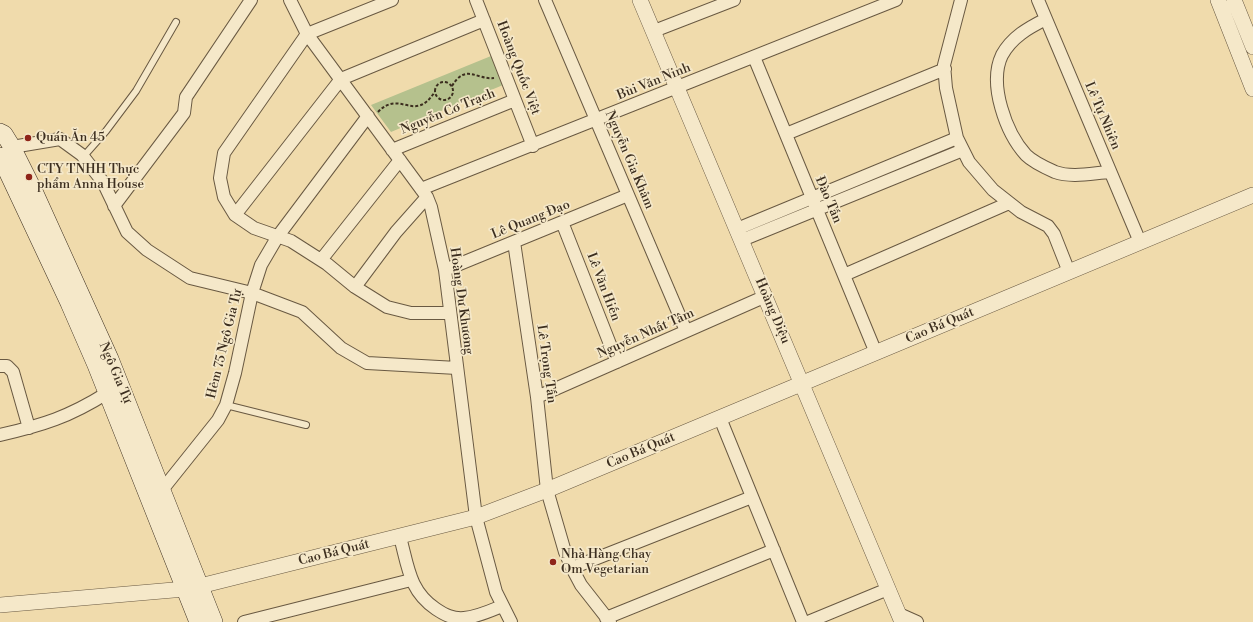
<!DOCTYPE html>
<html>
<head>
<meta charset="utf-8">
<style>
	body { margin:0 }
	canvas { display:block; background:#f0dbac }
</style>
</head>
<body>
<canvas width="1253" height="622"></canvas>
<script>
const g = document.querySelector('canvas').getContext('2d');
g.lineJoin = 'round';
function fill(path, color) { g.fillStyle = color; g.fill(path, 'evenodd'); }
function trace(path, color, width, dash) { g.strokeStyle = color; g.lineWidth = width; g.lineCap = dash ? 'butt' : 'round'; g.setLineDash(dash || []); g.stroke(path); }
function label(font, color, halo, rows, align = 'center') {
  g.font = font + ' "Libre Bodoni",serif'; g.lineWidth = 3.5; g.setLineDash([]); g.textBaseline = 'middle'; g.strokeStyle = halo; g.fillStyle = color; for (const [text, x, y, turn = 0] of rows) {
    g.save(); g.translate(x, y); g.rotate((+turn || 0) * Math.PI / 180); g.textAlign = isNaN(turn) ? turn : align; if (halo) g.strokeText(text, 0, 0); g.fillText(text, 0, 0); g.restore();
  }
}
fill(new Path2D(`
	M491 56 503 85 391 132 371 105Z`), '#b5c18d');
const service = new Path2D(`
	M83 157 106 131 136 91 176 22
	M226 405 306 425`);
const minor = new Path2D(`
	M290 0 307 34 427 197 431 207 445 270 476 517 496 592 511 622
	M392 0 307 34 224 153 220 178 224 197 235 215 254 228 291 241 327 264 355 287 387 307 411 313H449
	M476 0 533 146
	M545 0 686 331
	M961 0 944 65 946 88 957 138 969 162 993 190 1021 212 1048 226 1054 234 1069 272
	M1038 0 1140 242
	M1046 19C1028 28 1012 37 1002 55 988 84 1006 133 1026 155 1033 162 1046 168 1055 172 1072 178 1093 173 1110 172
	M654 31 734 0
	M754 57 876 353
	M786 134 945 69
	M12 147 60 139 82 155 103 182 127 232 147 250 190 278 252 293 302 312 341 348 367 363 457 368
	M392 150 515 100
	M421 189 896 0
	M114 206 184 113 186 97 251 0
	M235 215 341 79 484 20
	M562 222 617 362
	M737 229 957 138
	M742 240 963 150
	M514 242 537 397 547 490 565 552 572 568 581 585 610 622
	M321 260 400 160
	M445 270 628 195
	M844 275 1009 203
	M355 287 396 232 427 197
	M0 366H7L13 372 29 428
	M537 397 766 296
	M720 418 803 622
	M0 435C43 425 69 417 107 393
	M162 490 218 420 226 405 235 373 252 293 261 265 278 236 368 116
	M400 537C408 566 409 591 436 609 445 615 453 619 464 618 477 617 490 611 502 606
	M572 568 752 497
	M899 614 917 622
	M606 618 774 550
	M244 622 411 580
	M808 622 888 589`);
const tertiary = new Path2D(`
	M640 0 902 622
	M1218 0 1253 89
	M1234 0 1253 47
	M0 605 185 589 200 586 476 517 547 490 1253 195`);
const secondary = new Path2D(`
	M0 132 4 134 12 147 33 189 110 359 214 622
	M0 156 69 303 96 365 198 622`);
trace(service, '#695942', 8);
trace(minor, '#695942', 14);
trace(tertiary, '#695942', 16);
trace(secondary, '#3c2e1f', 18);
trace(new Path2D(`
	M435 91a9 9 0 1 1 18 0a9 9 0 1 1-18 0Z
	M452 86C466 63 476 80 494 78
	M378 112C400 89 414 123 434 93`), '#3c2e1f', 2, [3, 2]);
trace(service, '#f5e8c9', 6);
trace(minor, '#f5e8c9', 12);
trace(tertiary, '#f5e8c9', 15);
trace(secondary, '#f5e8c9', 17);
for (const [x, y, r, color] of [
	[28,138,4,"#8f2418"],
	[29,177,4,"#8f2418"],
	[553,562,4,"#8f2418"]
]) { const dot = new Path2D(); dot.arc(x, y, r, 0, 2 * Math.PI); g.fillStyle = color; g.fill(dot); trace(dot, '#f5e8c9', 1.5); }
label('13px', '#3c2e1f', '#f5e8c9', [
	["Hoàng Quốc Việt",518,68,69],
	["Bùi Văn Ninh",654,82,-22],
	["Nguyễn Cơ Trạch",448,112,-22],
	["Lê Tự Nhiên",1102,116,67],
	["Nguyễn Gia Khảm",629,160,67],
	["Đào Tấn",828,200,67],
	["Lê Quang Đạo",531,220,-22],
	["Lê Văn Hiến",603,287,69],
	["Hoàng Dư Khương",461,301,82],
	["Hoàng Diệu",772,311,67],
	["Cao Bá Quát",940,326,-23],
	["Nguyễn Nhất Tâm",646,334,-24],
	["Hẻm 75 Ngô Gia Tự",225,344,-76],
	["Lê Trọng Tấn",546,364,82],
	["Ngô Gia Tự",115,373,67],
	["Cao Bá Quát",641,451,-23],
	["Cao Bá Quát",334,553,-14]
]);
label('13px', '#3c2e1f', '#f5e8c9', [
	["Quán Ăn 45",36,138],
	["CTY TNHH Thực",37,170],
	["phẩm Anna House",37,185],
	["Nhà Hàng Chay",561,555],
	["Om Vegetarian",561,570]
], 'left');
</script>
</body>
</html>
